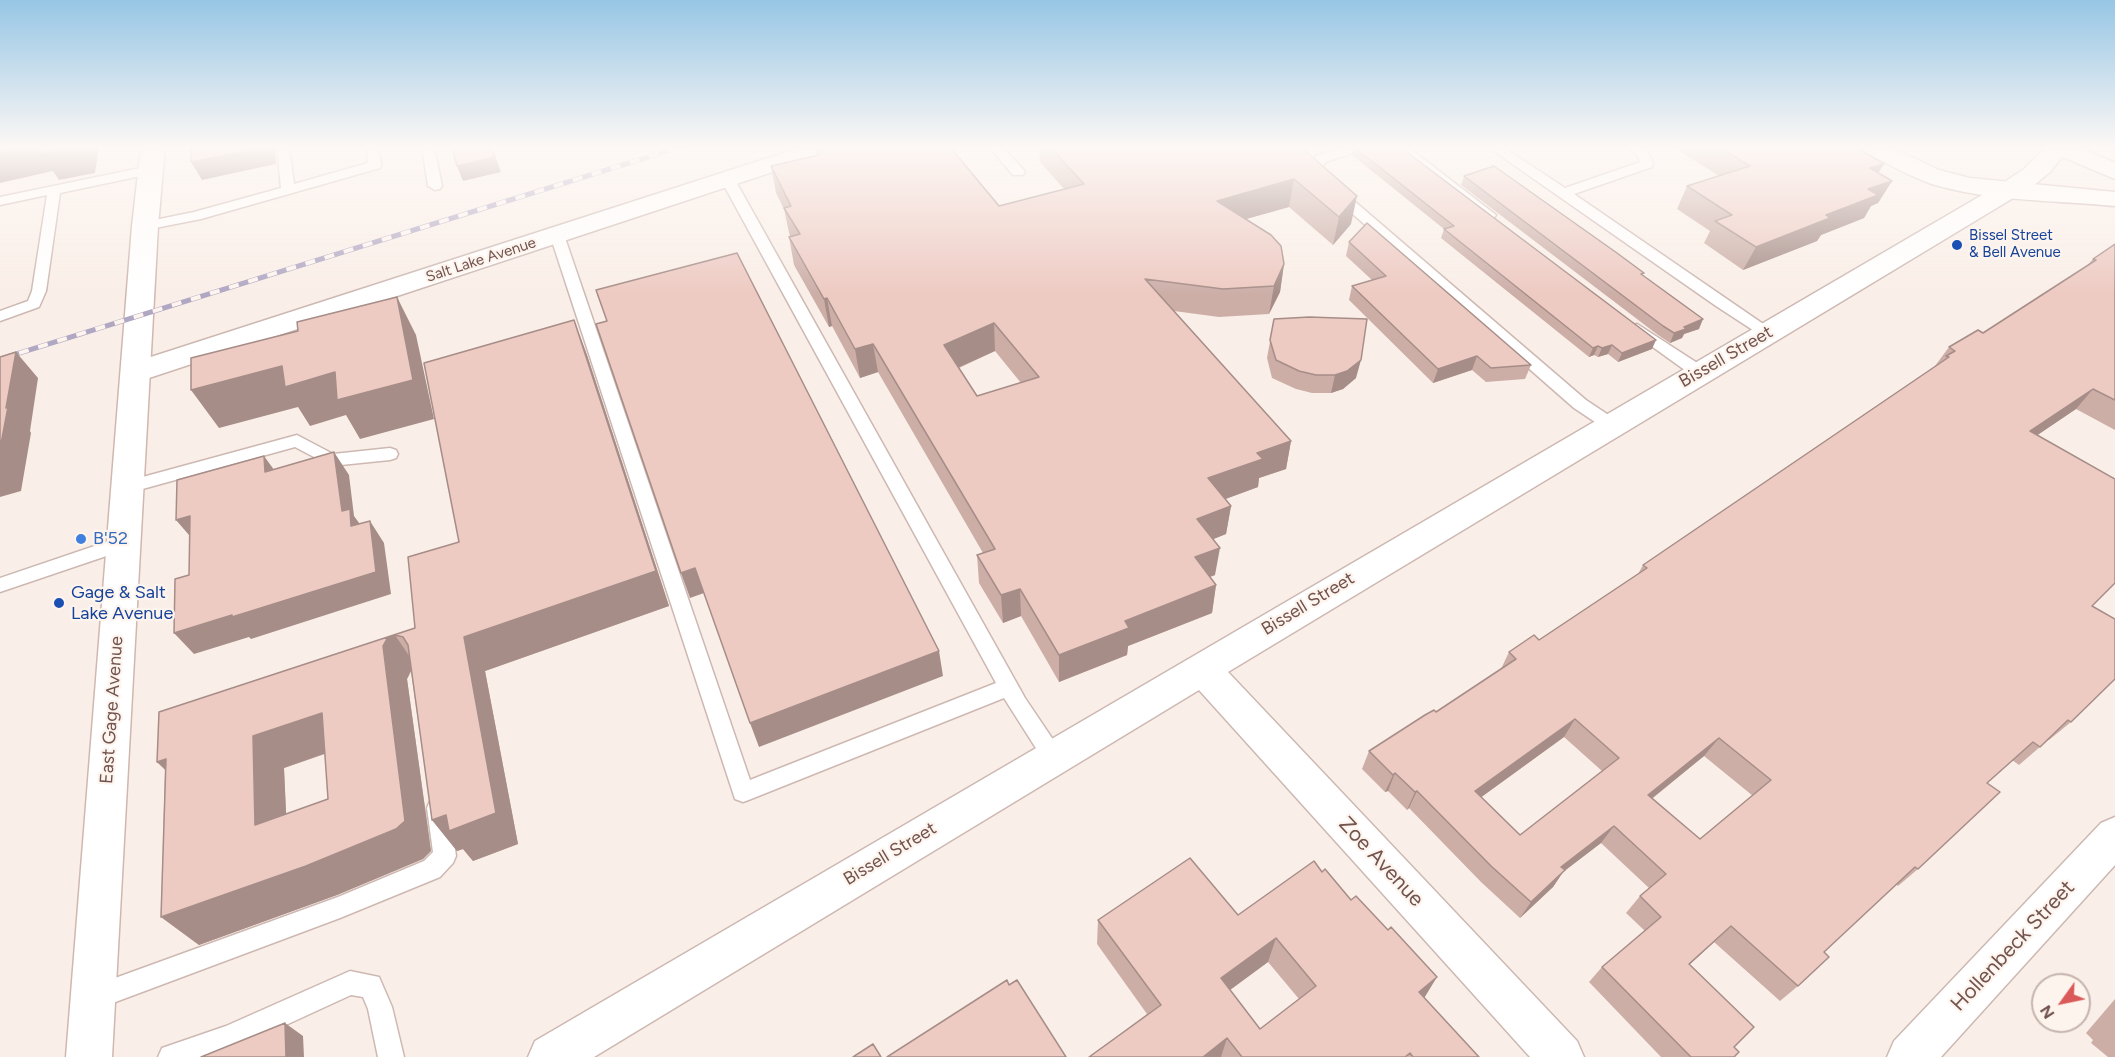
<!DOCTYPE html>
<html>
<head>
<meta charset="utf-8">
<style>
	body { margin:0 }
	#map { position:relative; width:2115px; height:1057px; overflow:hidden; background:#faefe8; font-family:Figtree,sans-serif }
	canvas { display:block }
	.north { position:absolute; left:2031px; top:973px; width:60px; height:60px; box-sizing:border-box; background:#fdf4ee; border:2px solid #c5b4ae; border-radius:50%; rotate:237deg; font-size:16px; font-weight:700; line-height:24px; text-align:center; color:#72534e }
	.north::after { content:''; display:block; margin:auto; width:21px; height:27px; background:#d95a58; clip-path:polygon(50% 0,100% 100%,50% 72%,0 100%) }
</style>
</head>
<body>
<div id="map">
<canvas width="2115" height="1057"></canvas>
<div class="north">N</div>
</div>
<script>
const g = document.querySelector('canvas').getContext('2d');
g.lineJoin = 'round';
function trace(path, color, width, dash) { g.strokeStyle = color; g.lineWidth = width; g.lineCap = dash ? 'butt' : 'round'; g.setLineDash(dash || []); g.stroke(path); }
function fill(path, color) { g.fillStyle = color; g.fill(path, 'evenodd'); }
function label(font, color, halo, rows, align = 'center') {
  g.font = font + ' Figtree,sans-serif'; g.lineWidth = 4.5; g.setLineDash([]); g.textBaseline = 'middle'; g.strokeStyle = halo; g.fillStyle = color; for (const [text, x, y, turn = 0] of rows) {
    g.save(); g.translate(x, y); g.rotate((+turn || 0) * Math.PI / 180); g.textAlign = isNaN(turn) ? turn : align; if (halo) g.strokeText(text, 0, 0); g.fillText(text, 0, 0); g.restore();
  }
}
const service = new Path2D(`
	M277 147H289L294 184 368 163 367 147H379L381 165 380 168 201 219 145 230 138 226 140 223 194 212 281 188Z
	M422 147H434L442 186 440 189 435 190 428 186Z
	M989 147H1002L1023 169 1025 172 1023 175H1013Z
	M1345 147H1363L1361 150 1326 162 1323 166 1325 176 1586 400 1616 420 1618 424 1616 428H1604L1574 408 1314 180 1310 166 1316 156Z
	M1394 147H1408L1496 215 1494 218H1484Z
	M1488 147H1503L1565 188 1640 162 1637 155 1627 147C1643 147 1648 148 1653 164L1652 167 1574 194 1772 330 1775 333 1772 336H1762L1716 306Z
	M150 166 157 170 155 173 60 193 46 291 39 307 0 321V311L28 301 32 291 47 195 0 205V197Z
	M728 176 735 180 1025 698 1060 750 1064 757 1060 764 1053 766 1046 764 1004 698 751 799 743 802 735 799 550 235 552 232 557 231 564 235 750 780 996 683 721 180Z
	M1637 324 1705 368 1707 372 1705 376H1693L1632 332 1629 329 1632 326Z
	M297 435 333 454 390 448 396 450 398 454 396 458 390 460 331 466 295 447 128 493 122 491 119 487 122 483 128 481Z
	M124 536 130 538 133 543 130 548 0 592V578Z
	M438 798 446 801 449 808 456 856 453 863 440 877 340 918 94 1010 85 1007 82 998 85 989 338 897 424 861 433 852 427 808 430 801Z
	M350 971 379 977 392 1007 404 1057H378L368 1009 363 997 351 995 238 1047 209 1057H158L162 1048 226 1026Z`);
const minor = new Path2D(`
	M2046 147H2070L2050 172 2033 186 1228 672 1577 1041 1584 1057H1530L1199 690 594 1057H528L535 1041 2006 181 2024 169Z
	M2115 817V865L1941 1057H1887L1894 1041 2101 823Z`);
const tertiary = new Path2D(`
	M802 147H837L833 152 146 379 136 381 126 379 121 372 126 365Z
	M1862 147H1891L1939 170 1970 178 2115 192V206C2055 200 1991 202 1932 184 1909 176 1887 164 1866 152Z
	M2047 147H2078L2115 163V179L2051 152Z`);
const secondary = new Path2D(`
	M141 147H165L158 226 112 1057H66L132 226Z`);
trace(service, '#cdb8b2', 3);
trace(minor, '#cdb8b2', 3);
trace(tertiary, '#cdb8b2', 3);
trace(secondary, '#d0b7af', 3);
fill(service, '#fff');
fill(minor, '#fff');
fill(tertiary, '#fff');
fill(secondary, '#fff');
const rail = new Path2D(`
	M0 359 680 147`);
trace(rail, '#b0a7c3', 5);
trace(rail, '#fdf4ee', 4, [10]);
fill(new Path2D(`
	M1039 147H1301L1351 224 1333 245 1289 207 1246 219 1284 264 1280 292 1269 314 1219 317 1174 311 1291 441 1286 469 1259 478 1258 487 1225 499 1231 506 1226 534 1213 539 1215 575 1210 577 1216 585 1212 613 1128 646 1127 655 1059 682 1021 616 1003 623 979 583 977 555 983 553 878 372 860 378 832 326 829 327 794 265 789 237H790L784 209 776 193 771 166 817 155V151L999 206 1064 189 1040 162ZM995 351 1021 383 977 396 959 368Z
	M1354 147 1652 349 1618 362 1608 354 1598 357 1594 355 1589 357 1441 238 1444 229 1352 155Z
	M1673 147H1855L1878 173 1892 181 1878 203 1871 206 1864 218 1821 235 1817 241 1743 270 1704 243 1710 231 1677 209 1687 186 1719 176Z
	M1464 176 1643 276 1699 329 1684 334 1682 338 1670 343 1658 335 1461 185Z
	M1349 242 1531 365 1525 379 1486 382 1472 370 1433 383 1349 300 1352 286 1372 280 1346 256Z
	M2115 244V430L2076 409 2037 435 2092 606 2071 722 2049 740H2048L2019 765 2012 760 1987 783 1918 869 1898 886 1896 884 1824 952 1798 986 1780 1001 1714 942 1689 965 1734 1047V1057H1661L1589 982 1602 967 1645 931 1626 913 1640 896 1649 888 1601 843 1563 872 1553 887 1520 918 1481 882 1409 808 1407 810 1388 791 1385 792 1362 769 1369 751 1436 712 1501 669 1509 652 1539 640 1638 574 1643 565 1935 366 1949 347 1983 333 2086 267 2093 259ZM1564 737 1602 771 1520 835 1481 797ZM1704 756 1753 796 1700 839 1653 798Z
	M1274 319 1356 378 1343 389 1331 393H1312L1296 389 1272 378 1267 358Z
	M574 320 587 355 669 606 485 671 518 844 473 861 463 849 457 851 432 820 411 671 407 679 431 851 423 859 337 895 199 945 161 917 165 770 157 762 159 712 415 628ZM325 754 328 799 286 814 284 768Z
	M1238 915 1424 998 1479 1057H1089L1147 1014 1097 944 1098 920ZM1268 962 1299 999 1260 1029 1230 990Z
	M2115 999V1057H2108L2091 1043 2093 1040 2086 1033Z`), '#ccaea7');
fill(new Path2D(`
	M28 147H99L95 173 59 180 53 171 0 183V153Z
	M266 147H275L276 164 202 180 191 162Z
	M491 147H492L501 172 463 181 457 166Z
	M1884 164 1870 186V168Z
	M1294 179 1289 207 1214 228 1217 201Z
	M1892 181 1878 203 1871 206 1864 218 1821 235 1817 241 1743 270 1756 247 1826 215 1868 189Z
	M1357 196 1351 224 1333 245 1339 217Z
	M1284 264 1280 292 1269 314 1274 286Z
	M397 297 416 335 434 419 360 439 346 415 310 426 298 407 219 428 191 390 282 366Z
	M827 298 832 326 829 327 824 299Z
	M1703 319 1699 329 1684 334 1682 338 1670 343 1674 333 1684 327Z
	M574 320 587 355 669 606 485 671 518 844 473 861 463 849 457 851 432 820 464 637Z
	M994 323 995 351 946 373 944 345Z
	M1656 340 1652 349 1618 362 1622 353Z
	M873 344 878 372 860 378 855 349Z
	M1612 345 1608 354 1598 357 1602 348Z
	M1598 346 1594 355 1589 357 1593 348Z
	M16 352 38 378 30 431 31 433 21 491 0 497V449L6 408Z
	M1477 356 1472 370 1433 383 1438 369Z
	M1361 360 1356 378 1343 389 1331 393 1335 375Z
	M2093 389 2076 409 2014 451 2030 431Z
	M1291 441 1286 469 1259 478 1258 487 1204 507 1208 478 1257 453Z
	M334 452 349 475 354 516 365 531 366 549 342 511Z
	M264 456 280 478 265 472Z
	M1231 506 1226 534 1194 547 1197 519Z
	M190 516 195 542 176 520Z
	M370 521 384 543 391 594 251 639 249 637 194 654 174 633Z
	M1220 548 1215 575 1191 584 1195 557Z
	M695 568 704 593 690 598 681 573Z
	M1216 585 1212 613 1128 646 1127 655 1059 682V655L1125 621Z
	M1020 589 1021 616 1003 623 1001 595Z
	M395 635 418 669 411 671 407 679 431 851 423 859 337 895 199 945 161 917 306 866 383 646 388 637Z
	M939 651 943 676 759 747 750 723Z
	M322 713 349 745 284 768 288 855 255 825 253 736Z
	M1575 719 1564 737 1465 809 1475 791Z
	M1719 738 1704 756 1635 812 1648 795Z
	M166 759 192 794 157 762Z
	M1395 773 1388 791 1385 792 1393 775Z
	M1417 791 1409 808 1407 810 1415 792Z
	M1614 826 1601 843 1563 872 1553 887 1520 918 1531 902 1561 867Z
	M1731 926 1714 942 1673 980 1689 964Z
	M1276 938 1268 962 1215 1001 1221 978Z
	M1437 977 1423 1000 1419 992Z
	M285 1023 303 1036 304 1057H286Z
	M1227 1038 1221 1057H1203Z`), '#a68d88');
const building = new Path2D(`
	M0 147H28L0 153Z
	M40 147H78L41 154Z
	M191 147H266L191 162Z
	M452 147H491L495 157 457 166Z
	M833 147H950L999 206 1084 184 1050 147H1301L1357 196 1339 217 1294 179 1217 201 1271 235 1281 246 1284 264 1274 286 1223 289 1145 279 1291 441 1257 453 1263 459 1208 478 1231 506 1197 519 1220 548 1195 557 1216 585 1125 621 1129 628 1059 655 1020 589 1001 595 977 555 995 549 873 344 855 349 827 298 824 299 789 237 800 234 784 208 791 206 771 166 819 155 817 151ZM994 323 1039 377 977 396 944 345Z
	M1354 147H1400L1656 340 1622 353 1612 345 1602 348 1598 346 1593 348 1444 229 1454 226Z
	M1719 147H1855L1884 164 1870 168 1892 181 1868 189 1878 195 1826 215 1830 218 1756 247 1715 221 1732 215 1687 186 1750 166Z
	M1494 166 1617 253 1644 273 1641 274 1703 319 1684 327 1686 329 1674 333 1663 326 1464 176Z
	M1367 223 1531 365 1491 368 1477 356 1438 369 1352 286 1386 276 1349 242Z
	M2115 244V400L2093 389 2030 431 2115 479V583L2092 606 2115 619V679L2071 722 2068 720 2040 747 2033 742 1987 783 2000 792 1918 869 1915 867 1824 952 1829 957 1798 986 1731 926 1689 964 1754 1027 1734 1047 1739 1052 1734 1057H1691L1602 967 1661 917 1640 896 1666 874 1614 826 1561 867 1565 870 1531 902 1491 866 1417 791 1415 792 1395 773 1393 775 1369 751 1425 715 1434 710 1436 712 1516 659 1509 652 1534 635 1539 640 1647 568 1643 565 1949 357 1946 356 1955 351 1949 347 1978 330 1983 333 2096 260 2093 259ZM1575 719 1619 758 1520 835 1475 791ZM1719 738 1771 780 1700 839 1648 795Z
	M737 253 939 651 750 723 695 568 681 573 596 324 607 321 596 290Z
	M397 297 413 380 337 400 335 372 285 387 282 366 191 390V358L298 331 297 322Z
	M1309 317 1367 319 1361 360 1347 371 1335 375H1316L1299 371 1276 360 1270 340 1274 319Z
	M574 320 656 571 464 637 496 813 449 831 446 815 432 820 408 645 403 637 395 635 388 637 383 646 405 821 396 829 306 866 161 917 166 759 157 762 159 712 415 628 408 557 459 542 424 363ZM322 713 328 799 255 825 253 736Z
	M16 352 6 408 8 407 0 449V357Z
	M334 452 342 511 350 509 351 526 370 521 376 572 232 617V615L174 633 175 579 189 575 190 516 176 520 177 480 264 456 265 472Z
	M1190 858 1238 915 1314 861 1322 872 1325 869 1351 900 1356 896 1388 930 1391 927 1437 977 1419 992 1479 1057H1413L1410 1053 1405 1057H1242L1227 1038 1203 1057H1089L1161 1005 1098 920ZM1276 938 1316 986 1260 1029 1221 978Z
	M1007 980 1009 985 1017 980 1066 1057H887Z
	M285 1023 286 1057H201Z
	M873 1044 881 1057H853Z`);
fill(building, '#edcac2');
trace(building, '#a68d88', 1.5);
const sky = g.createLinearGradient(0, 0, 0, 295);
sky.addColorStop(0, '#97c6e5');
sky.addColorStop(0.5, '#fdf8f5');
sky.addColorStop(1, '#fdf8f500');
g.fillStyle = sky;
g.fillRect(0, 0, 2115, 295);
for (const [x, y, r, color] of [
	[1957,245,6,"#1a4fb4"],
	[81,539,6,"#3f7fe0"],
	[59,603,6,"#1a4fb4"]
]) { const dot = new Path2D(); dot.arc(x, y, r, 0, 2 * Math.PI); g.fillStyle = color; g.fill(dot); trace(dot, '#fdf4ee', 2); }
label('15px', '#164399', '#fdf4ee', [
	["Bissel Street",1969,236],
	["& Bell Avenue",1969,253]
], 'left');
label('15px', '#72534e', '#fdf4ee', [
	["Salt Lake Avenue",481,260,-18]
]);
label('18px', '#72534e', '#fdf4ee', [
	["Bissell Street",1726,357,-30],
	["Bissell Street",1308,604,-31],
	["East Gage Avenue",112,710,-86],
	["Bissell Street",890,854,-31]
]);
label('18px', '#366cbe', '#fdf4ee', [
	["B'52",93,539]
], 'left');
label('18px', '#164399', '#fdf4ee', [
	["Gage & Salt",71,593],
	["Lake Avenue",71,614]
], 'left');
label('21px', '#72534e', '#fdf4ee', [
	["Zoe Avenue",1381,862,47],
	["Hollenbeck Street",2013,946,-47]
]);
</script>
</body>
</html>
